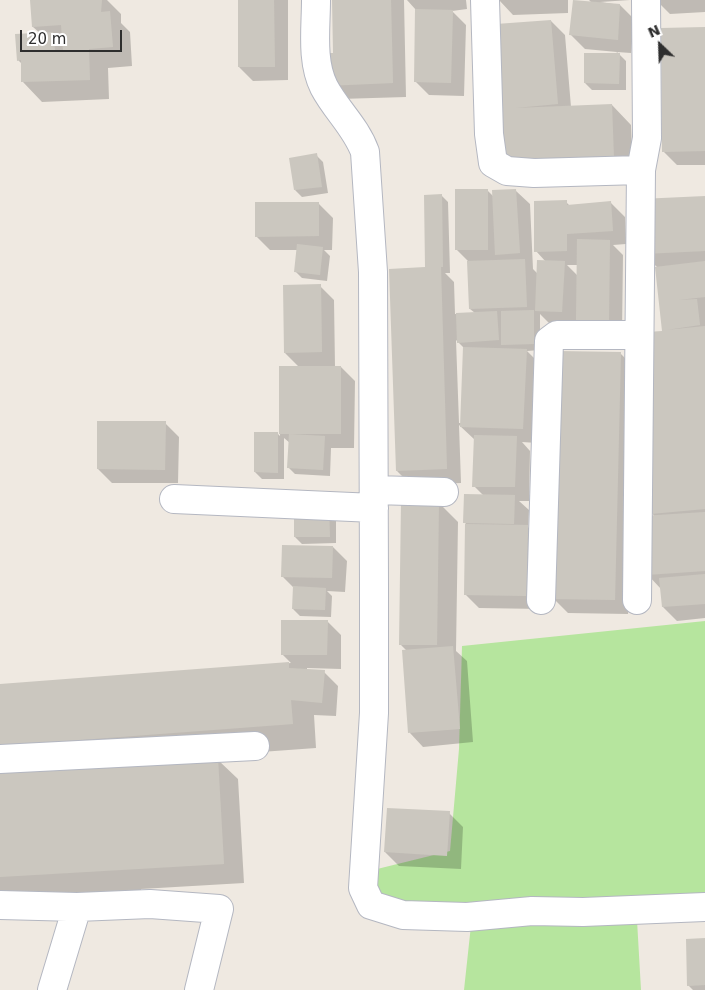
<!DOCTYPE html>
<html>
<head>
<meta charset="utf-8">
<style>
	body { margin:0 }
	#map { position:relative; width:705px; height:990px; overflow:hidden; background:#efe9e1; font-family:"DejaVu Sans",sans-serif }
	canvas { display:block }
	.north { position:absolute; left:635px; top:20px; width:50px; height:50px; -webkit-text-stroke:4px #fff; paint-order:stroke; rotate:336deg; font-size:14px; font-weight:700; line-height:20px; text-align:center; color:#2e2e2e }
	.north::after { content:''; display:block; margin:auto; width:18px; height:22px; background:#2e2e2e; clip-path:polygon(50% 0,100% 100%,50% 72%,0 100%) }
	.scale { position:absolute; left:20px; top:30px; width:102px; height:22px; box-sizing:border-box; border:2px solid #2e2e2e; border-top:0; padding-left:6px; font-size:15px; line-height:18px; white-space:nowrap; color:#2e2e2e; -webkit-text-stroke:4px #fff; paint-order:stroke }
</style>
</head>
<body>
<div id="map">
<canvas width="705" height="990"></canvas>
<div class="north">N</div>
<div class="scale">20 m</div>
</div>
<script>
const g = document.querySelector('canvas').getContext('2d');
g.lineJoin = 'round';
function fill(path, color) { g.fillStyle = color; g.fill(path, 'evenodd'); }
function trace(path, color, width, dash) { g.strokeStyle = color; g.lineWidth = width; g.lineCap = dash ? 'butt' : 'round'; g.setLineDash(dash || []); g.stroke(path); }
fill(new Path2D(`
	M705 621V895L637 920 641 990H464L472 916 379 905 365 872 450 851 459 749 462 646Z`), '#b6e59e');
fill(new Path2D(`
	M31 0H107L121 14V23L130 32 132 66 108 68 109 99 42 102 23 82 22 64 18 60 41 34 33 27Z
	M239 0H288V80L253 81 239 67Z
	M333 0H404L406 97 340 99 334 54Z
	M407 0H466L467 9 452 11 466 25 464 96 429 95 415 81 416 10Z
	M568 0V13L513 15 499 0Z
	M589 0H630L600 2 620 5 634 19 631 53 617 52 626 61V90H592L585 83 616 54 617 52 585 49 571 35 592 3Z
	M705 0V12L670 14 656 0Z
	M551 21 565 35 571 107 612 105 631 125 633 178 526 182 497 26Z
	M705 28V165H677L663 151Z
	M316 155 323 162 328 193 302 197 295 190Z
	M487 190 494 197 516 191 530 204 533 269 538 274 546 262 536 251 566 202 570 206 611 203 625 217 626 244 613 245 623 255 622 333H592L576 318V325H551L540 314V350L527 351 540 364 537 443 522 442 530 451 529 501H519L529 510 528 527 542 541 541 609 479 608 465 594 466 524 464 522 483 495 474 486 475 440 459 425 461 483 411 485 397 471 441 195 448 202 450 273H445L454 282 455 314 475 313 470 309 468 261 456 249ZM567 265H578V276ZM456 340 464 348 461 423H459Z
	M705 198V618L677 621 663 607 661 589 647 574 655 517 652 513 665 332 657 267 644 254Z
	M319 204 333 218 332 250H324L330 256 327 281 302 278 295 271 298 250H270L256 236Z
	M320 286 334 300 335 367H341L355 381 354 448H331L330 476 295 474 288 467 290 443 284 438V479H262L255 472 277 433 280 436 281 367H299L285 353Z
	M620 353 634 367 628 614 568 613 554 599Z
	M165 423 179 437 178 483H112L98 469Z
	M438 502 458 522 456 651 467 661 473 742 423 747 410 733 407 651 401 645Z
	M336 516V543L302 544 295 537Z
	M333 547 347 561 345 592 327 591 332 596 331 617 300 616 293 609 294 588 283 577Z
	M327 621 341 635V669L307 668V670L324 672 338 686 336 716 314 715 316 748 96 764 218 760 238 779 244 883 141 889 142 893 0 902V685L291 663 282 654Z
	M449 813 463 827 461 869 399 866 385 852Z
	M705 939V990H693L688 985Z`), '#0003');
fill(new Path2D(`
	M30 0H102L101 12 110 11 113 47 89 49 90 80 21 82V60L17 61 15 34 53 32 55 50H63L61 25 32 27Z
	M238 0H274L275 67H238Z
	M332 0H391L393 83 325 86 324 53H333Z
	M573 0 620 4 618 40 569 35Z
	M415 9 453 10 451 83 414 82Z
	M551 20 558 104 515 108 612 104 614 159 505 163 496 24Z
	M705 27V151L662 152 661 28Z
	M584 53H620L619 84 584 83Z
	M317 153 322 187 294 190 289 158Z
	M455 189H488V250H455Z
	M516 189 520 253 495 255 492 190Z
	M442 194 443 267H441L447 469 396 471 389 269 425 267 424 195Z
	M705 196V251L643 254 640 199Z
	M567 200V205L611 201 613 231 567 234V251L534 252V201Z
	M255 202H319V236L255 237Z
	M577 239 610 240 609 320H576Z
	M297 244 323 247 320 275 294 272Z
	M525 259 527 307 469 309 467 261Z
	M537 260 565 261 562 312 535 311Z
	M705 261V297L678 300 697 299 700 325 666 330 705 326V509L650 514 647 332 662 331 655 267Z
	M321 284 322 352 284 353 283 285Z
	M534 310V344L501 345V311Z
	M497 311 499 340 457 343 456 313Z
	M463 347 527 349 523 429 460 427Z
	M558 351 621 352 615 600 552 599Z
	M279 366H341V434H279Z
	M97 421H166L165 470 97 469Z
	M254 432H278V473L254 472Z
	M289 434 325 436 323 470 287 468Z
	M474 435 517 436 515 487H472Z
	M464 494 515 495 514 524 463 523Z
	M401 501H439L437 645H399Z
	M329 508 330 537H294V509Z
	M705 512V571L646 575 642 516Z
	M465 524 528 525 527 596 464 595Z
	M282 545 333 546 332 578 281 577Z
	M705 574V604L662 607 659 578Z
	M293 586 326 588 325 610 292 609Z
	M281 620H328L327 655H281Z
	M453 646 460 729 408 733 402 650Z
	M289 662V668L325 670 322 703 291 700 293 724 0 746V684Z
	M218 758 224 864 0 877V771Z
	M387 808 450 811 447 856 384 852Z
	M705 938V985L687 986 686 939Z`), '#cbc7bf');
const street = new Path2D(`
	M316 0C316 28 311 61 324 87 336 110 356 127 365 152L373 272 374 587V713L363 888 371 905 403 915 467 917 532 911 583 912 705 907
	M485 0 489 134 493 163 507 171 534 173 641 170 647 138 646 0
	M374 490 444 492
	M174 499 374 508
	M541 600 549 341 557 335H639
	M637 600 641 170
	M0 759 255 746
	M0 905 77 907 150 904 219 909 199 990
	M52 990 77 907`);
trace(street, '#b4b7c1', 30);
trace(street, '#fff', 28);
</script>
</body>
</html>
